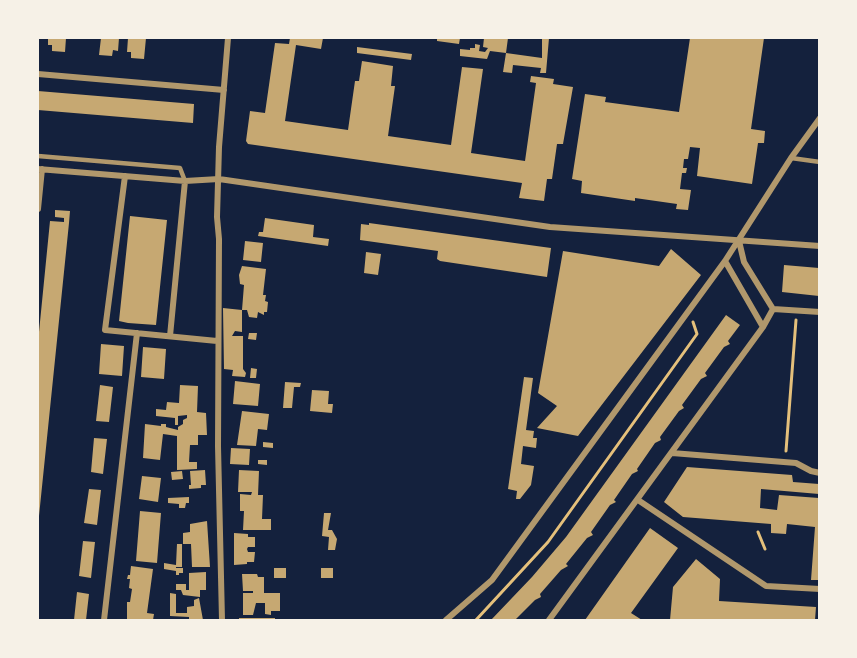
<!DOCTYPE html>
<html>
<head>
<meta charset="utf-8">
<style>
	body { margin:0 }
	#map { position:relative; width:857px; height:658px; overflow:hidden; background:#14213d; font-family:"Fira Sans",sans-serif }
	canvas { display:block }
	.frame { position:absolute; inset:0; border:39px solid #f6f1e7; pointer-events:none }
</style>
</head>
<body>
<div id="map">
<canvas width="857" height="658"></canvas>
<div class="frame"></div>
</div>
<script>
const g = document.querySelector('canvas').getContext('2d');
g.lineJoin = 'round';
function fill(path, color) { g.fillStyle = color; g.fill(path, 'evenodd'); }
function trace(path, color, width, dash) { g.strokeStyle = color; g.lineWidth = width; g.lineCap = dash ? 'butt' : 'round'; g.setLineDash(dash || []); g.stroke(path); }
fill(new Path2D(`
	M48 38H66L65 52 52 51V45H48Z
	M101 38H119L118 51 113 50 112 56 99 55Z
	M128 38H146L144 59 131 58V52H127Z
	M290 38H323L321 49 296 45 285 121 348 130 355 81H359L362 61 393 66 391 86H395L388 136 451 145 462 67 483 69 471 153 525 161 536 83 530 82 531 76 554 79 553 84 573 87 563 144H557L552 179H547L544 201 519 198 522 183 248 144 246 141 250 111 265 113 275 43 289 44Z
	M437 38H460L459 44 437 41Z
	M484 38H508L506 53 490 51 487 59 460 56V49L470 50V48H475V44L480 45 479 51 485 52 488 48 483 47Z
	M542 38H549L546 73H540L541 68 513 65 512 73 503 72 506 53 542 58Z
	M690 38H764L751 129 765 131 764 143H758L752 184 697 176 700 148 690 147 688 159H684L683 168H687L686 173H682L680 189 691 190 688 210 676 209 677 204 635 198V201L581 193 582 181 572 179 585 94 606 97 605 102 679 112Z
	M357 47 412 54 411 60 357 53Z
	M38 91 194 104 193 123 38 110Z
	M55 210 70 211 69 223 39 516H38V342L50 221 64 222V218L55 217Z
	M130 216 167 220 156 325 128 323 119 321Z
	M265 218 314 225 313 237 329 239 328 246 258 236 259 232H263Z
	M369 223 551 248 547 277 440 261 437 259 438 251 360 240 361 224 369 225Z
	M245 241 263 243 261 262 243 260Z
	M671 249 701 275 578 436 537 428 557 406 538 393 563 251 659 266Z
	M366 252 381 254 378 275 364 273Z
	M784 265 819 268V296L782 292Z
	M242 266 266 269 263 295H266L265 301 268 302 267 312H264V315L258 312 257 318 249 317 247 310H242L244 285 240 284 239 275Z
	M223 308 242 310V332L235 331 232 336H243V369L246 373 245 377 232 376 233 370 224 369Z
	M726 315 740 325 728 341 730 344 724 347 705 373 707 376 701 379 682 405 684 408 679 411 660 437 661 440 655 443 637 469 638 471 632 474 614 500 616 502 610 505 591 532 593 535 587 538 566 564 568 566 561 570 540 594 541 597 535 600 515 620H491L532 577 566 537Z
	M249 333H257L256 340 248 339Z
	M101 344 124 346 122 376 99 374Z
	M143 347 166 349 164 379 141 377Z
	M251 368 257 369 256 378H250Z
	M524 377 533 378 526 430 534 431 533 438H537L536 448 523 446 521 464 534 466 531 485 520 499H516L517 491 508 489Z
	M235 381 260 384 258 406 233 404Z
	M285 382 301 383 300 387H294L292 408H283Z
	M100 385 113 387 109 422 96 421Z
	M180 385 198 386 197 412 206 413 207 435H198V445H190L189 462H197V469L177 470V436L163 434 160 460 143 458 145 424 161 426V424H166V427L178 430V427L183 424V420L187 418V415L178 416V425H175V418L156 416V409L166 410 167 402 179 403Z
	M312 390 329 391 328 404H333L332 413 310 411Z
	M242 411 269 414 267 430 258 429 256 446 237 445Z
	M94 438 107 439 103 474 91 472Z
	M263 442 273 443V448L263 447Z
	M231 448 250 449 249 465 230 464Z
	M258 460H267V465L258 464Z
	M687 467 792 475 793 482 819 484V494L761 489 760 508 777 510 779 495 819 498V580H811L815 527 787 524 786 534 771 533V524L683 517 664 502Z
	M205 470 206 485H201V488L189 489V485H191L190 471Z
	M239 470 259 471 258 495H263L262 519H271V530H243L244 511H240V494L251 495 252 492H238Z
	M182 471 183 479 172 480 171 472Z
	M142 476 161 478 158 502 139 499Z
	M89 489 101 490 97 525 84 523Z
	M189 497V503H186L185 508H179V504L168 503V498Z
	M140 511 161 513 157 563 136 561Z
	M324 513H331L328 530H332L337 539 335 550H328L329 537 322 536Z
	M207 521 210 567H192L191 544H183V533L190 532V524Z
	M650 528 678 548 631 613 642 620H585Z
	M234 533 248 534V537H255V547H248L247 549 248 552H255L254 562H247V564L234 565Z
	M83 541 95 542 91 578 79 576Z
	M177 544H182V567H176V568H183V573H179V575H176V571L164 569V563L176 565Z
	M696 559 720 579 719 601 816 607 815 620H670L673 587Z
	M131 566 153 569 147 613 154 614 153 620H127V602H130L132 589 129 588 130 579H127L128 575H130Z
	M274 568H286V578H274Z
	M321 568H333V578H321Z
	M206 572V590H200V597L183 595 181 590H176V584H186V590H189V573Z
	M242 574H257L258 577H264V593H280V611H271V615L265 614V603H256L253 615H243V593H253V591H243Z
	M77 592 89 594 86 620H74Z
	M170 593 176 594V613H187V607L194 606V600L199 598 203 620H189V617L170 616Z
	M239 618H275V620H239Z`), '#c6a872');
trace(new Path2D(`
	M786 451 796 320
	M758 532 765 549
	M476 620 548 542 697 334 693 322`), '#e5c07b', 3);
trace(new Path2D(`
	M38 156 180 168 185 181
	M791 158 820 162`), '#b1986c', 4.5);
trace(new Path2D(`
	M38 74 224 90
	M38 169 185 181 219 179 550 227 820 246
	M125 176 105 330 217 341
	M38 209 42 169
	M739 241 744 262 773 309
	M725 261 763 327
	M773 309 820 312
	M170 336 185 181
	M672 453 796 463 811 471 820 473
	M638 500 766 586 820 589
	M104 620 137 333
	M222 620 218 446 219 239 217 217 219 147 228 38
	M446 620 492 580 725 261 791 158 820 118
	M549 620 763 327 773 309`), '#b1986c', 6);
</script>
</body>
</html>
